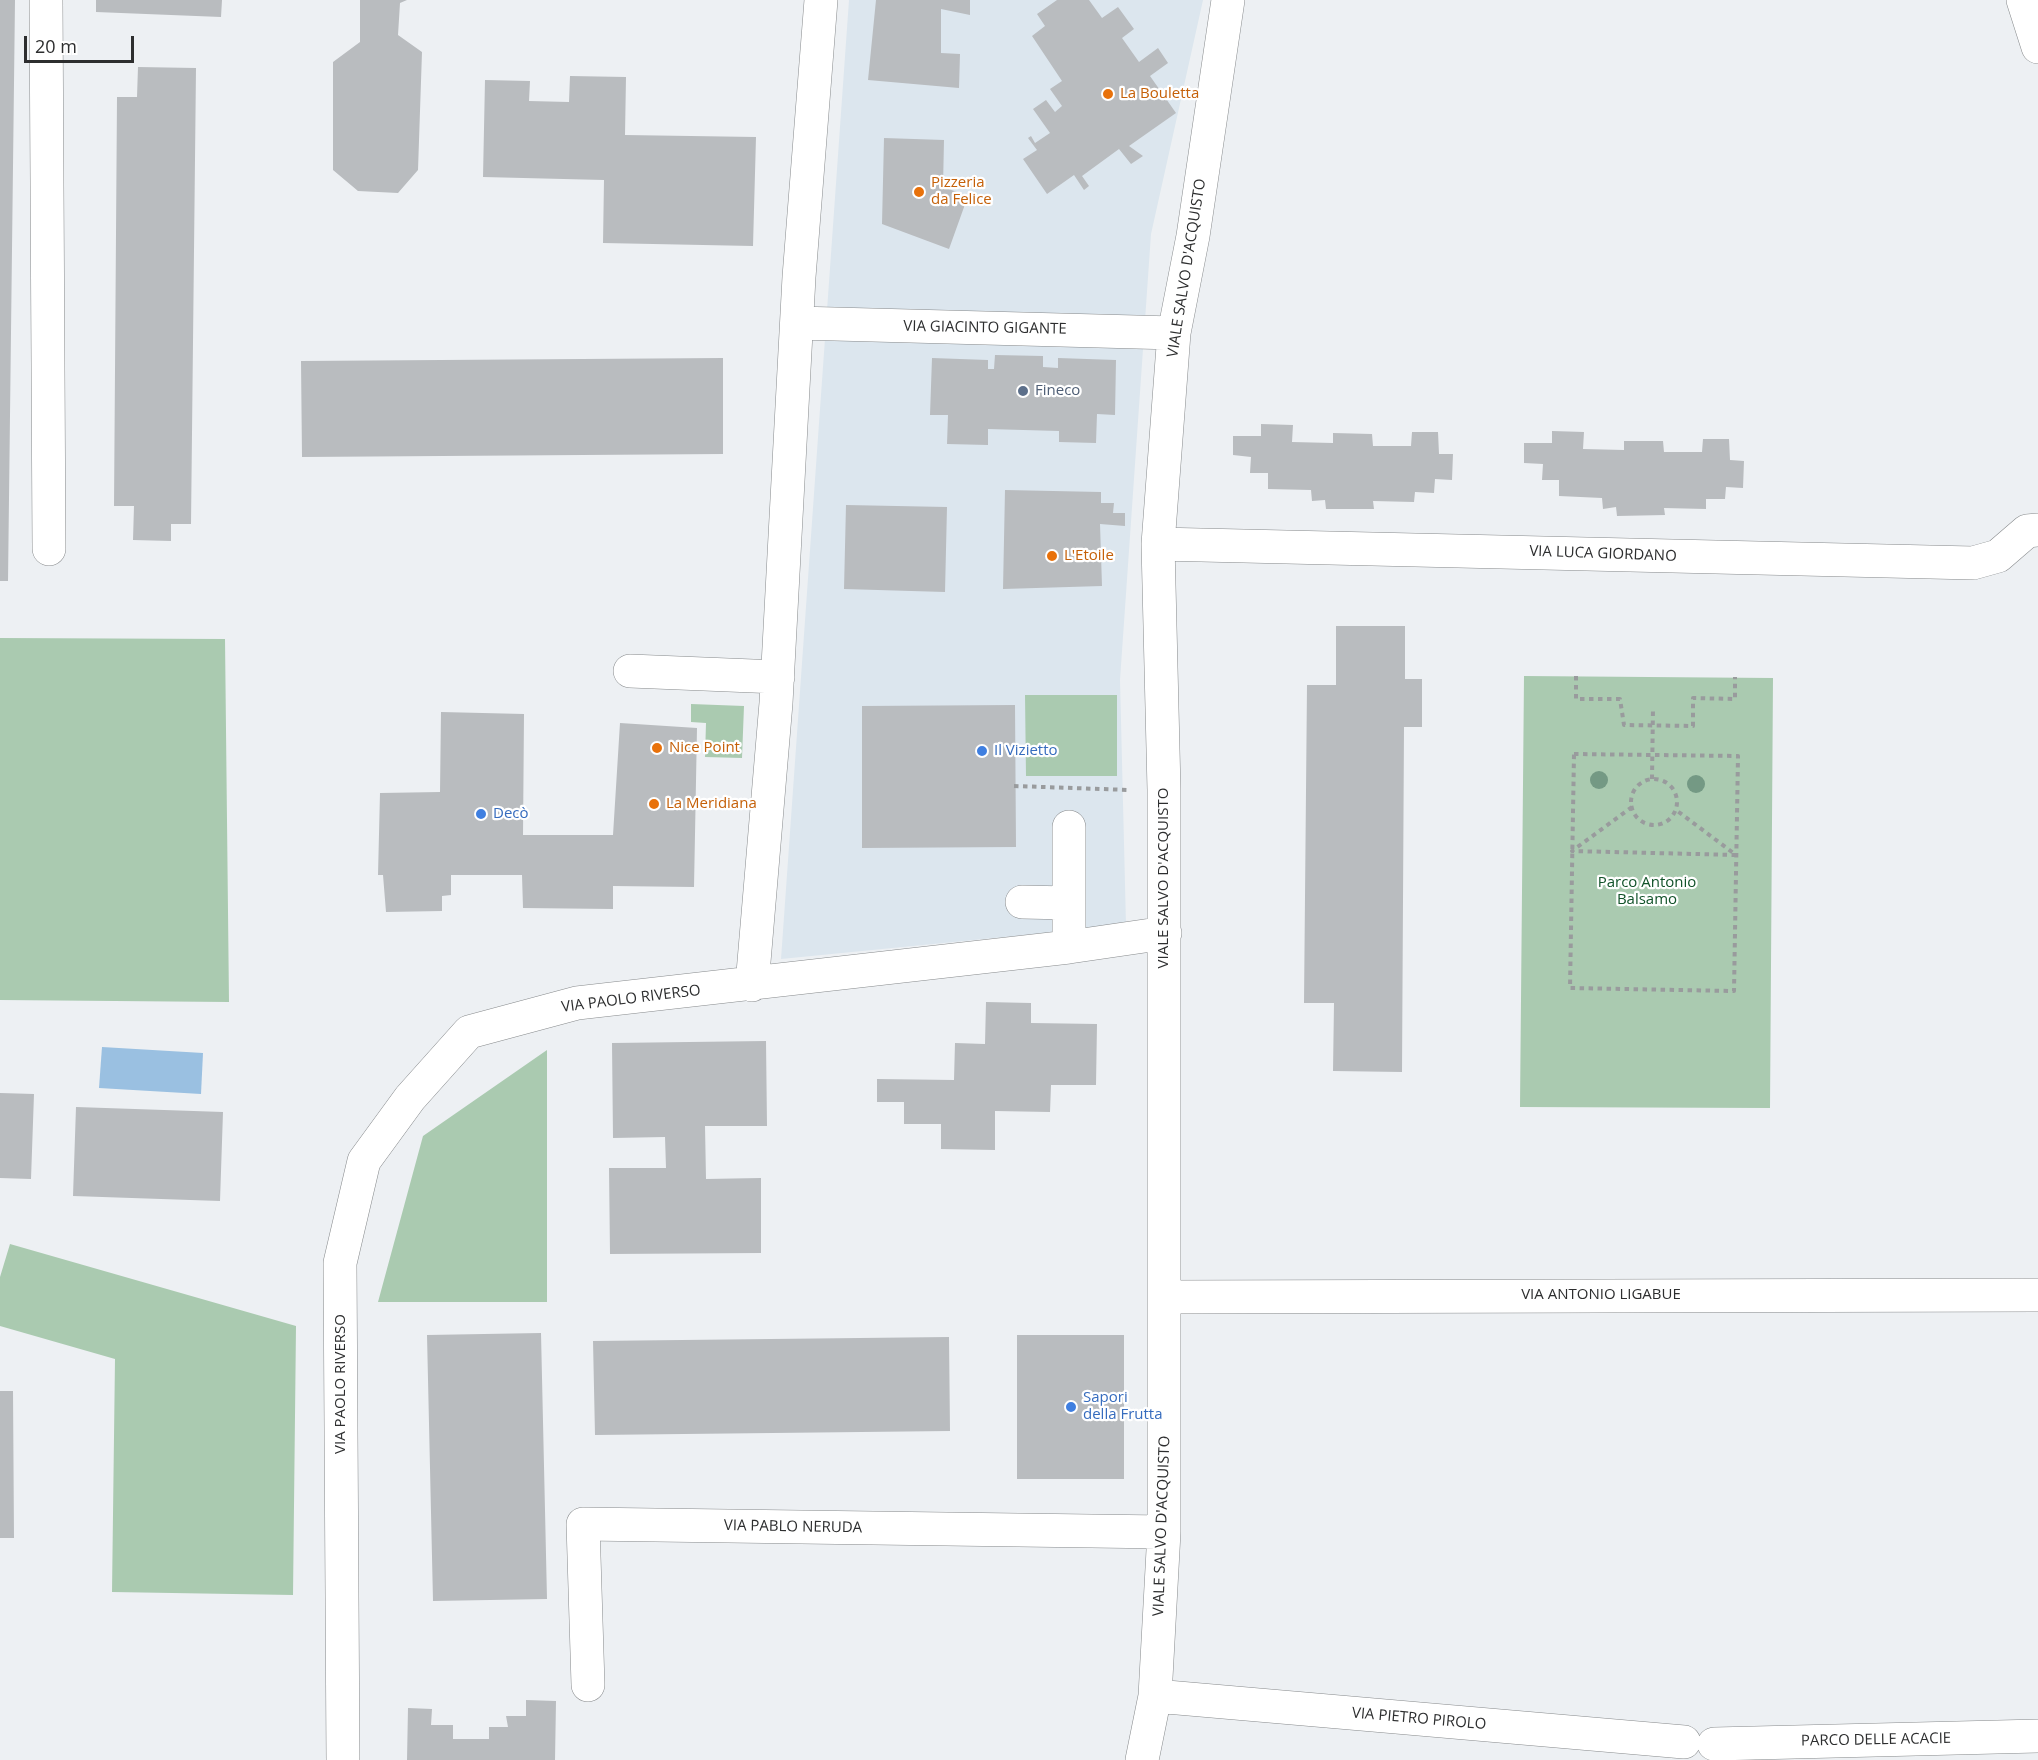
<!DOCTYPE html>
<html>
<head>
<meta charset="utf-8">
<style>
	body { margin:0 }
	#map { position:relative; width:2038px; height:1760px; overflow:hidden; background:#edf0f3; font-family:"Open Sans",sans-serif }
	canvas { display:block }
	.scale { position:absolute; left:24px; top:36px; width:110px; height:27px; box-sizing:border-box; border:3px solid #2d2e2f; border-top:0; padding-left:8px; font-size:18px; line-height:21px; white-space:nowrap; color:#2d2e2f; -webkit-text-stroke:4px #fff; paint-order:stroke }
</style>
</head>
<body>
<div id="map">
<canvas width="2038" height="1760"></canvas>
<div class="scale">20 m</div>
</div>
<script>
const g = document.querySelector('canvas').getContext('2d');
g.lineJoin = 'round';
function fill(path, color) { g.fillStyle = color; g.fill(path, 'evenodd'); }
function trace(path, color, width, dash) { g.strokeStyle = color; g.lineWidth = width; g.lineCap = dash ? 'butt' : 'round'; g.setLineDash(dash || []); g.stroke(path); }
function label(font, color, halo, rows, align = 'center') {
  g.font = font + ' "Open Sans",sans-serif'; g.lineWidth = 4.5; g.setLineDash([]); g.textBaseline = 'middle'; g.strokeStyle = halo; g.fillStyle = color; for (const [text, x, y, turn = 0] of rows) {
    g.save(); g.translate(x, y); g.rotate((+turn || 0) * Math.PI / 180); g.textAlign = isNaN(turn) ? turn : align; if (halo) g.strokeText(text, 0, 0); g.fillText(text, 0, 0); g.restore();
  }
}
fill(new Path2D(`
	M849 0H1203L1151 234 1120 680 1126 925 781 959Z`), '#dce6ee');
fill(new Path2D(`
	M0 638 225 639 229 1002 0 1000Z
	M1524 676 1773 678 1770 1108 1520 1107Z
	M1025 695H1117V776H1026Z
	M691 704 744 706 742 758 705 757 706 723 691 722Z
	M547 1050V1302H378L423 1136Z
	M10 1244 296 1326 293 1595 112 1592 115 1359 0 1326V1277Z`), '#aacab0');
fill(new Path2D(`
	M102 1047 203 1053 201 1094 99 1088Z`), '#9ac0e1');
fill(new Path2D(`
	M0 0H15L8 581H0Z
	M96 0H222L221 17 96 12Z
	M360 0H407L400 3 398 35 422 52 418 170 398 193 358 191 333 170V62L360 42Z
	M876 0H970V15L941 9V53L960 54 959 88 868 80Z
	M1057 0H1089L1102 18 1118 7 1134 29 1122 38 1139 62 1158 48 1168 63 1150 76 1176 113 1129 146 1143 156 1131 164 1119 149 1082 176 1089 186 1084 190 1074 175 1047 194 1023 159 1037 150 1028 138 1031 136 1035 143 1050 133 1033 109 1046 100 1055 112 1062 106 1050 89 1062 81 1032 36 1045 26 1037 14Z
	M138 67 196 68 191 524H171V541L133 540 134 506H114L117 97H137Z
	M570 76 626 77 625 135 756 137 753 246 603 243 604 180 483 177 485 80 530 81 529 101 569 102Z
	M884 138 944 140 943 187 968 196 949 249 882 224Z
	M995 355 1043 356V367L1058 368V358L1116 360 1115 415 1097 414 1096 443 1059 442V431L988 429V445L947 444 948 415H930L932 358 988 360V369H994Z
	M723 358V454L302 457 301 361Z
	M1261 424 1293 425 1292 442 1333 443V433L1372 434 1373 446H1411L1412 432H1438L1439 454H1453L1452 480 1435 479 1434 493 1415 492 1414 502 1373 501 1374 509H1326L1325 500 1312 501 1311 490 1268 489V473H1250L1251 457 1233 455V436H1261Z
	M1552 431 1584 432 1583 449 1624 450V441H1663L1664 452H1702L1703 439H1729L1730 460 1744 461 1743 488 1726 487 1725 499H1706V509L1664 508 1665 515 1617 516 1616 507 1603 509 1602 498 1559 496V480H1542L1543 464 1524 463V443H1552Z
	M1005 490 1101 492V503H1114L1113 513H1125V526L1100 524 1102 586 1003 589Z
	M846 505 947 507 945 592 844 589Z
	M1336 626H1405V679H1422V727H1404L1402 1072 1333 1071 1334 1003H1304L1307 685H1336Z
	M1015 705 1016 847 862 848V706Z
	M441 712 524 714 523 835H613L620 723 697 728 694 887 613 886V909L523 908 522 875H451V895L442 896V911L386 912 383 875H378L380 793 440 792Z
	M986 1002 1031 1003V1023L1097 1024 1096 1085H1051L1050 1112 995 1111V1150L941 1149V1124H904V1102H877V1079L954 1080 955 1043 985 1044Z
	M766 1041 767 1126H705L706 1179 761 1178V1253L610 1254 609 1168H666L665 1137 613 1138 612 1043Z
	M0 1093 34 1094 31 1179 0 1178Z
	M76 1107 223 1112 220 1201 73 1196Z
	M541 1333 547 1599 433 1601 427 1335Z
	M1017 1335H1124V1479H1017Z
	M949 1337 950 1431 595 1435 593 1341Z
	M0 1391H13L14 1538H0Z
	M526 1700 556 1701 555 1760H407L408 1708 432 1709 431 1725H453V1739H489V1727H508L506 1716H526Z`), '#b9bcbf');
const minor = new Path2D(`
	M46 0 49 549
	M2023 0 2038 47
	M797 323 1174 333
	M1158 544 1973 563 1998 556 2027 531 2038 530
	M630 671 778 677
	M1022 902 1069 903
	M1069 947V827
	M752 985 776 703 799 277 821 0
	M1165 1297 2038 1295
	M588 1685 583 1524 1164 1532
	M1155 1696 1684 1742
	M1714 1744 2038 1736
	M343 1760 340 1263 364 1161 410 1098 469 1032 577 1003 1069 947 1165 933
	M1142 1760 1155 1696 1164 1532V790L1158 544 1174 333 1193 236 1228 0`);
trace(minor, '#878a8c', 34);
trace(new Path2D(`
	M1576 676V699H1620L1624 725 1693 726V698L1735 699V677
	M1574 754 1738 756 1734 991 1570 988Z
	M1631 802a23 23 0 1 1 46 0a23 23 0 1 1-46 0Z
	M1652 779 1653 708
	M1014 786 1130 790
	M1632 807 1572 851 1736 855 1676 810`), '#999b9d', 4, [4.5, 4.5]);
trace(minor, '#fff', 33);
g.fillStyle = '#749984';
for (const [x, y] of [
	[1599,780],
	[1696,784]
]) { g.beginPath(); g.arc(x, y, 9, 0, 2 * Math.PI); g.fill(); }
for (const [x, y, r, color] of [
	[1108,94,6,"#e8710a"],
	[919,192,6,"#e8710a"],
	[1023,391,6,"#5c6f8a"],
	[1052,556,6,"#e8710a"],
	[657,748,6,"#e8710a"],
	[982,751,6,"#3f7fe0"],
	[654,804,6,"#e8710a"],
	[481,814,6,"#3f7fe0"],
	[1071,1407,6,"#3f7fe0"]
]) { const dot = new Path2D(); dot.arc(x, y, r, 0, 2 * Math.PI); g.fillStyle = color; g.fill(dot); trace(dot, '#fff', 2); }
label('15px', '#c56008', '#fff', [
	["La Bouletta",1120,94],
	["Pizzeria",931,183],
	["da Felice",931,200],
	["L'Etoile",1064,556],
	["Nice Point",669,748],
	["La Meridiana",666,804]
], 'left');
label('15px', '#2d2e2f', '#fff', [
	["VIALE SALVO D'ACQUISTO",1187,268,-81],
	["VIA GIACINTO GIGANTE",985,328,1],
	["VIA LUCA GIORDANO",1603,554,2],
	["VIALE SALVO D'ACQUISTO",1164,878,-90],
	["VIA PAOLO RIVERSO",631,999,-7],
	["VIA ANTONIO LIGABUE",1601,1295],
	["VIA PAOLO RIVERSO",341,1384,-90],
	["VIALE SALVO D'ACQUISTO",1162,1526,-88],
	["VIA PABLO NERUDA",793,1527,1],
	["VIA PIETRO PIROLO",1419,1719,5],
	["PARCO DELLE ACACIE",1876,1740,-1]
]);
label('15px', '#4e5e75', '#fff', [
	["Fineco",1035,391]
], 'left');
label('15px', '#366cbe', '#fff', [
	["Il Vizietto",994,751],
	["Decò",493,814],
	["Sapori",1083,1398],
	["della Frutta",1083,1415]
], 'left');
label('15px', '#115229', '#fff', [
	["Parco Antonio",1647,883],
	["Balsamo",1647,900]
]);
</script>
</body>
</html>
